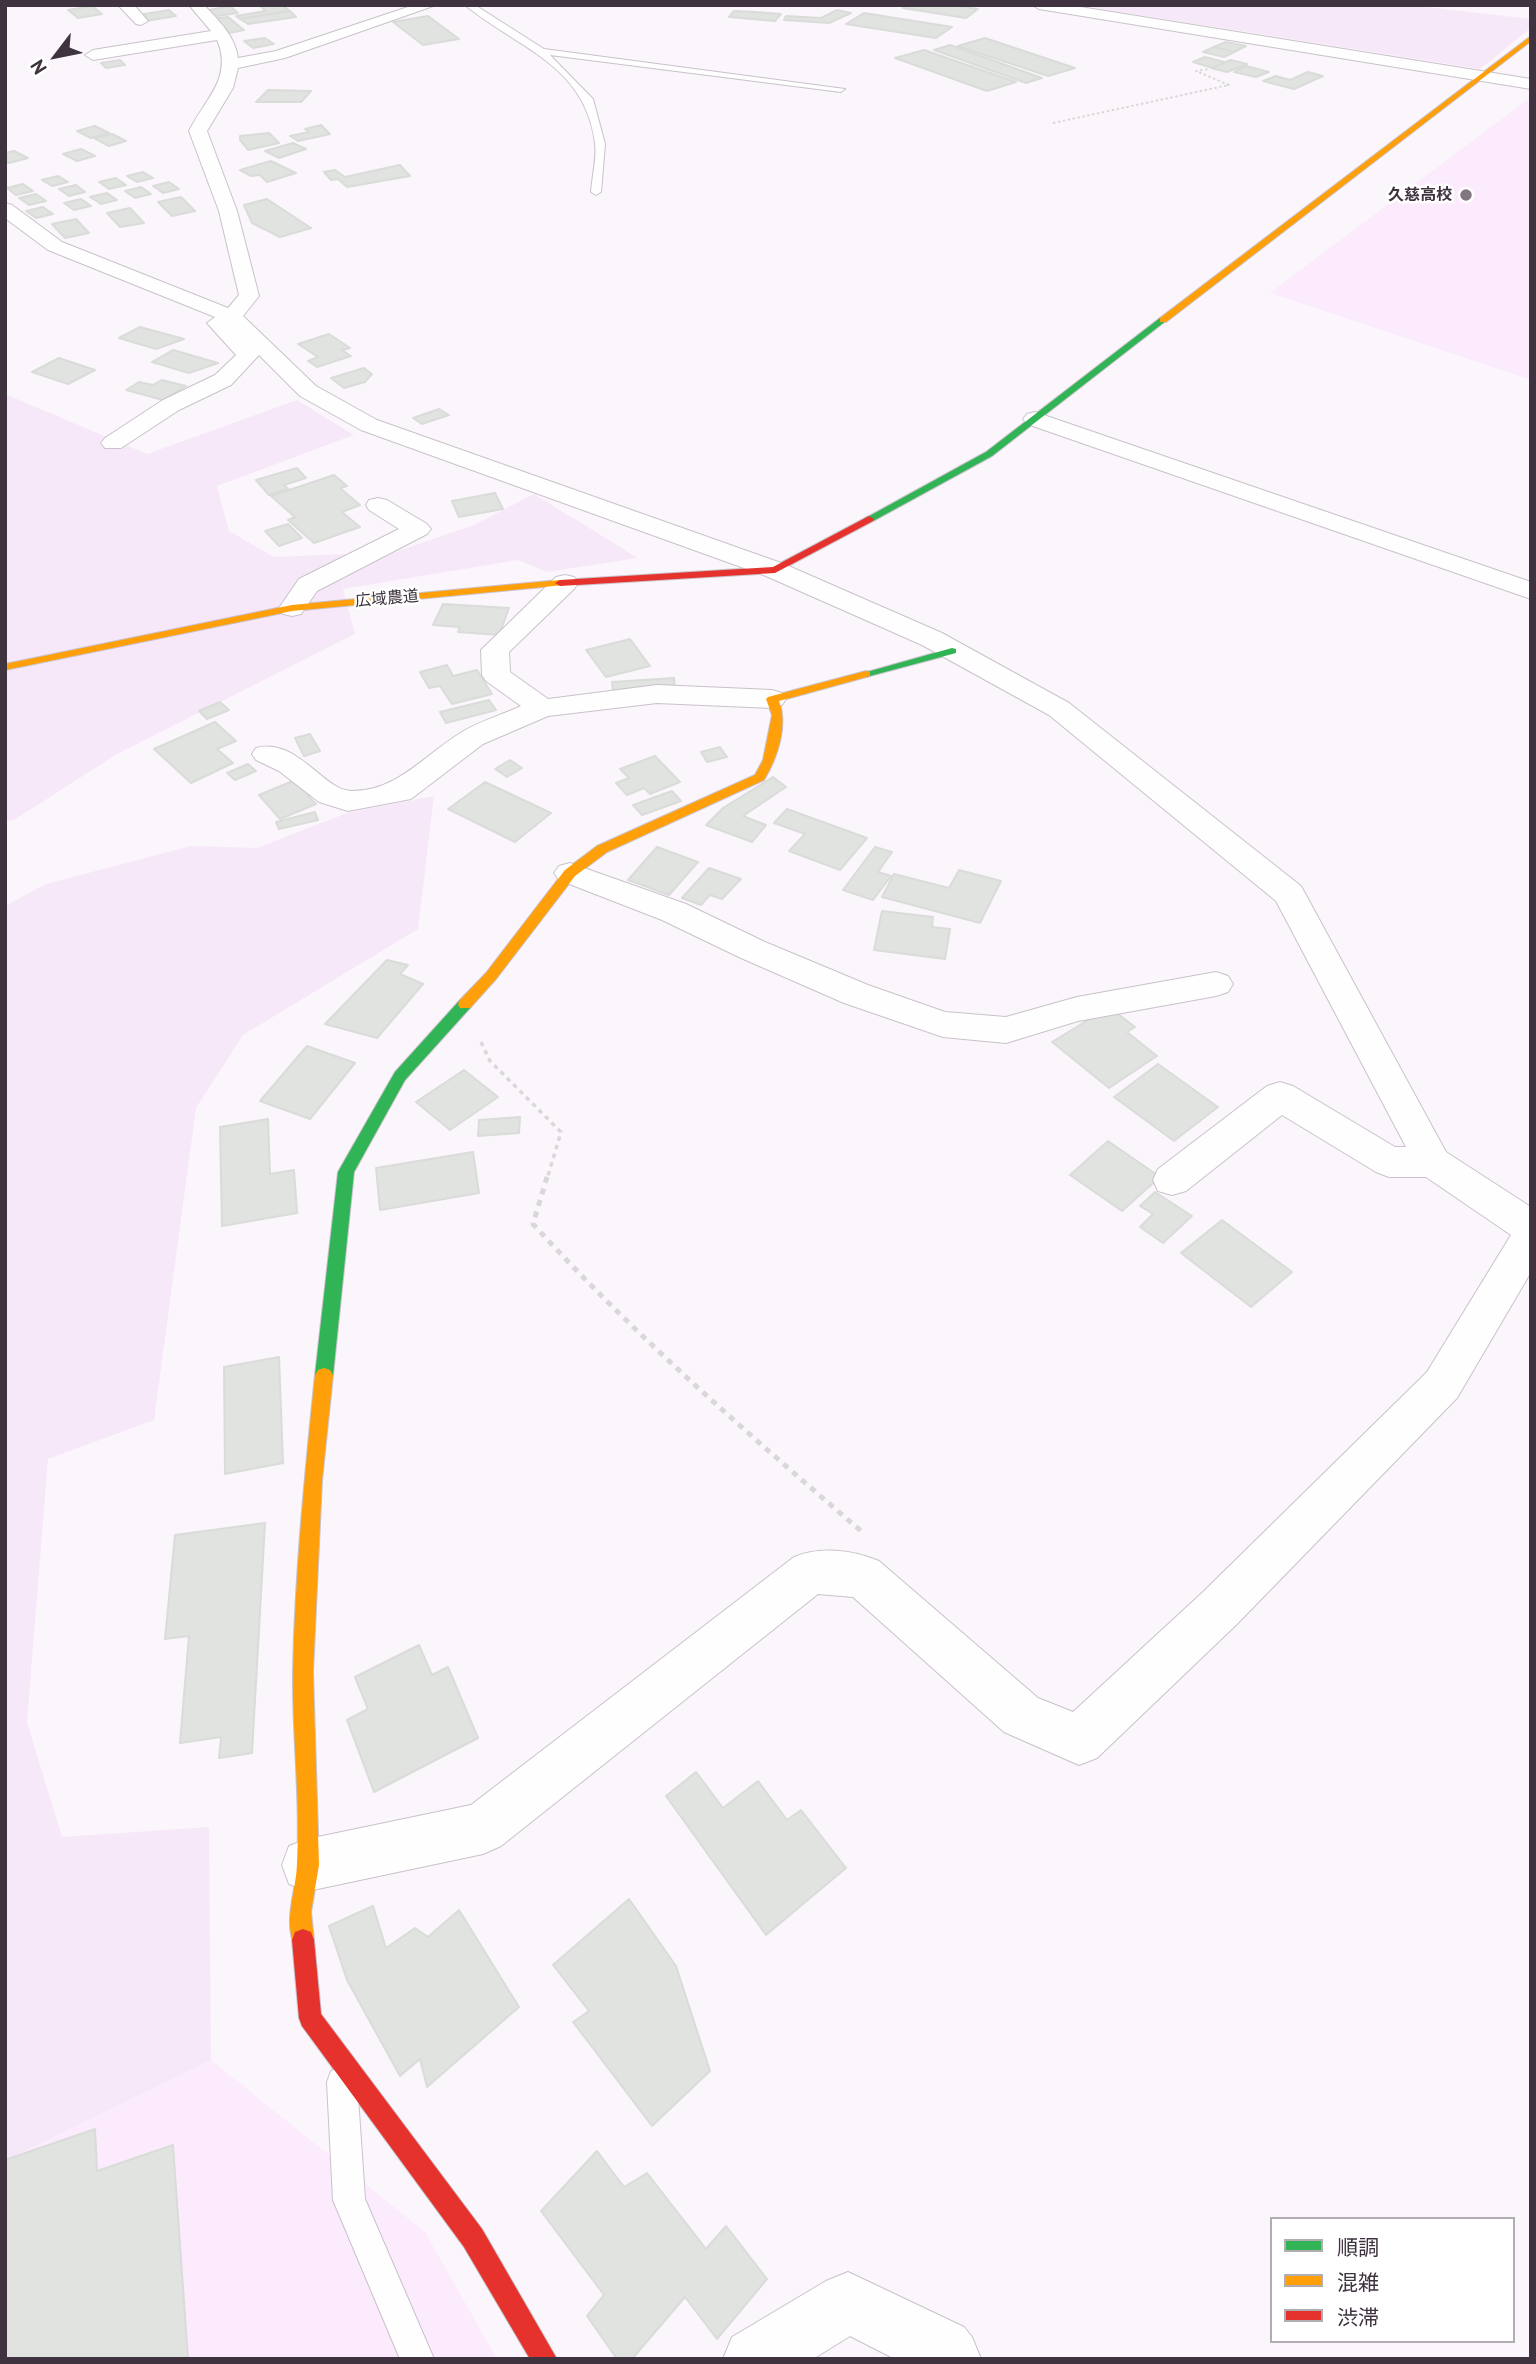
<!DOCTYPE html>
<html>
<head>
<meta charset="utf-8">
<style>
	body { margin:0 }
	#map { position:relative; width:1536px; height:2364px; overflow:hidden; background:#fbf6fb; font-family:"PT Sans","Noto Sans JP",sans-serif }
	canvas { display:block }
	.frame { position:absolute; inset:0; border:7px solid #3e333f; pointer-events:none }
	.legend { position:absolute; left:1270px; top:2217px; width:245px; height:126px; box-sizing:border-box; background:#fff; border:2px solid #b2adb2; margin:0; padding:9px 12px; list-style:none; font-size:21px; color:#3e333f }
	.legend li { display:flex; align-items:center; gap:14px; height:35px }
	.legend b { width:35px; border:2px solid #b2adb2 }
	.north { position:absolute; left:21px; top:21px; width:70px; height:70px; -webkit-text-stroke:5px #fff; paint-order:stroke; rotate:238deg; font-size:19px; font-weight:700; line-height:28px; text-align:center; color:#3e333f }
	.north::after { content:''; display:block; margin:auto; width:24px; height:32px; background:#3e333f; clip-path:polygon(50% 0,100% 100%,50% 72%,0 100%) }
</style>
</head>
<body>
<div id="map">
<canvas width="1536" height="2364"></canvas>
<div class="frame"></div>
<ul class="legend">
<li><b style="height:9px;background:#30b455"></b>順調</li>
<li><b style="height:9px;background:#ff9f0a"></b>混雑</li>
<li><b style="height:9px;background:#e5322d"></b>渋滞</li>
</ul>
<div class="north">N</div>
</div>
<script>
const g = document.querySelector('canvas').getContext('2d');
g.lineJoin = 'round';
function fill(path, color) { g.fillStyle = color; g.fill(path, 'evenodd'); }
function trace(path, color, width, dash) { g.strokeStyle = color; g.lineWidth = width; g.lineCap = dash ? 'butt' : 'round'; g.setLineDash(dash || []); g.stroke(path); }
function label(font, color, halo, rows, align = 'center') {
  g.font = font + ' "PT Sans","Noto Sans JP",sans-serif'; g.lineWidth = 5; g.setLineDash([]); g.textBaseline = 'middle'; g.strokeStyle = halo; g.fillStyle = color; for (const [text, x, y, turn = 0] of rows) {
    g.save(); g.translate(x, y); g.rotate((+turn || 0) * Math.PI / 180); g.textAlign = isNaN(turn) ? turn : align; if (halo) g.strokeText(text, 0, 0); g.fillText(text, 0, 0); g.restore();
  }
}
fill(new Path2D(`
	M1531 97V380L1270 293Z
	M211 2060 425 2232 497 2359H5V2161Z`), '#fcebfd');
fill(new Path2D(`
	M1078 5H1409L1531 19V28L1480 69Z
	M5 394 147 454 297 400 354 435 217 486 229 531 274 557 395 552 474 525 534 494 638 558 547 572 518 560 343 589 355 634 117 754 14 820 5 821Z
	M434 796 418 929 243 1035 196 1108 154 1420 48 1459 27 1722 62 1837 209 1827 211 2060 5 2161V906L46 884 191 846 257 848 347 813Z`), '#f7e8f9');
const building = new Path2D(`
	M259 5H282L290 11 240 19 236 16 266 11Z
	M907 5H953L978 9 966 18 903 8Z
	M92 6 102 14 78 18 68 10Z
	M230 6 238 13 217 16 209 10Z
	M169 10 176 16 146 21 139 15Z
	M837 10 851 13 829 23 784 20 786 16 821 18Z
	M290 11 296 17 248 24 240 19Z
	M734 11 755 12 781 14 775 21 729 17Z
	M864 13 952 27 936 38 846 24Z
	M428 16 459 39 423 45 393 22Z
	M228 17 244 30 229 33 212 19Z
	M265 38 274 44 253 48 244 41Z
	M985 38 1075 68 1048 76 958 46Z
	M1226 42 1246 46 1234 52 1214 47Z
	M950 45 1042 78 1026 83 934 50Z
	M1214 47 1234 52 1224 57 1203 52Z
	M924 50 1016 82 987 91 895 58Z
	M1205 57 1224 62 1213 68 1193 62Z
	M120 60 125 65 106 68 101 63Z
	M1231 60 1247 64 1227 72 1211 68Z
	M1246 66 1269 72 1256 77 1234 72Z
	M1308 72 1323 76 1294 89 1263 81 1276 76 1290 80Z
	M268 90 311 91 301 102H256Z
	M321 125 330 134 298 141 290 136 309 132 305 129Z
	M95 126 109 133 91 138 77 131Z
	M269 133 279 143 248 150 240 140V136Z
	M112 134 126 141 109 146 94 138Z
	M293 143 306 149 279 158 265 151Z
	M81 149 95 156 77 161 63 154Z
	M14 151 28 158 9 163 5 161V153Z
	M271 161 296 173 267 182 260 175 251 176 240 170Z
	M400 165 410 176 347 187 338 179 331 180 324 172 335 170 345 177Z
	M143 172 153 178 137 182 127 176Z
	M58 176 68 182 52 186 42 180Z
	M116 178 126 185 109 189 99 182Z
	M169 182 179 189 163 193 153 186Z
	M23 184 33 191 16 195 7 188Z
	M76 185 85 192 69 196 59 189Z
	M141 187 151 194 135 198 125 191Z
	M107 193 117 200 101 204 90 197Z
	M36 194 46 201 29 205 19 198Z
	M181 197 195 211 172 216 158 202Z
	M81 199 91 206 74 210 64 203Z
	M267 199 311 228 280 237 252 223 244 205Z
	M43 207 53 214 36 218 26 211Z
	M130 208 144 223 120 227 107 213Z
	M76 219 89 233 65 238 52 224Z
	M140 327 184 339 156 349 119 338Z
	M329 334 350 348 342 350 351 356 317 367 308 361 318 357 298 344Z
	M173 350 218 363 189 373 152 362Z
	M59 358 95 370 68 384 32 372Z
	M364 368 372 374 365 382 344 388 331 378Z
	M162 380 186 386 163 400 126 390 139 382 153 385Z
	M439 409 449 415 422 424 413 418Z
	M297 468 306 478 284 485 288 489 269 495 256 480Z
	M334 475 347 486 340 488 360 505 342 512 360 527 314 543 288 520 295 517 271 496Z
	M495 493 503 509 459 517 452 501Z
	M288 524 302 538 279 546 265 531Z
	M443 604 509 608 499 635 458 632 460 627 433 625Z
	M630 639 650 666 606 677 586 650Z
	M447 665 453 676 477 670 492 694 452 704 440 686 429 688 420 672Z
	M674 678 675 687 613 691 612 682Z
	M489 700 496 710 446 723 440 712Z
	M220 702 229 710 207 719 199 711Z
	M215 722 236 741 217 749 233 763 191 783 154 749Z
	M310 734 320 751 304 756 295 738Z
	M720 747 727 757 707 762 701 752Z
	M655 756 680 782 650 794 644 788 627 795 616 783 629 778 620 769Z
	M510 760 522 768 507 777 495 769Z
	M248 764 256 771 235 780 227 773Z
	M773 777 786 787 743 816 766 825 752 842 706 825 723 808Z
	M300 778 315 791 307 795 316 804 280 819 259 795Z
	M485 782 551 813 515 842 448 809Z
	M672 791 681 801 642 815 633 805Z
	M787 809 867 838 840 870 789 851 805 834 774 823Z
	M315 812 318 820 279 829 276 822Z
	M657 847 698 862 669 895 628 880Z
	M875 847 892 852 878 872 891 876 873 900 843 890Z
	M709 868 741 879 722 899 710 895 701 905 682 898Z
	M959 870 1001 881 980 923 882 897 894 874 949 888Z
	M882 911 933 917 932 927 950 929 945 959 874 950Z
	M387 960 408 965 400 974 423 984 377 1038 325 1024Z
	M1109 1007 1135 1027 1127 1032 1157 1056 1109 1088 1052 1042Z
	M307 1046 355 1063 310 1119 260 1101Z
	M1158 1064 1218 1107 1174 1141 1114 1097Z
	M464 1070 498 1097 450 1130 416 1102Z
	M520 1117 519 1133 478 1136 479 1120Z
	M268 1119 270 1174 294 1170 297 1213 222 1226 220 1127Z
	M1108 1141 1160 1177 1122 1211 1070 1175Z
	M473 1152 479 1193 380 1210 376 1168Z
	M1155 1192 1192 1216 1163 1243 1140 1227 1153 1214 1140 1206Z
	M1222 1220 1292 1272 1251 1307 1181 1253Z
	M279 1357 283 1463 225 1474 224 1367Z
	M265 1523 252 1753 219 1758 221 1737 180 1743 189 1636 165 1639 175 1535Z
	M419 1645 432 1675 448 1667 478 1738 374 1792 347 1720 368 1709 355 1677Z
	M696 1772 723 1808 758 1781 787 1820 801 1810 846 1868 766 1935 666 1796Z
	M629 1899 676 1966 710 2071 652 2126 573 2022 589 2011 553 1965Z
	M373 1906 386 1948 415 1928 428 1937 459 1910 519 2007 427 2087 420 2059 400 2076 347 1980 329 1926Z
	M95 2129 97 2171 173 2145 188 2359H5V2160Z
	M597 2151 624 2187 647 2173 706 2249 726 2226 767 2279 717 2339 685 2297 632 2359H617L587 2316 604 2295 541 2211Z`);
fill(building, '#e0e3df');
trace(building, '#d9dcd8', 2);
const lane = new Path2D(`
	M465 5H475L544 49 845 89 841 92 550 55 593 99 605 144 601 192 596 195 591 192C592 177 597 158 595 143 585 64 517 48 465 5Z
	M342 2067 353 2071 357 2082 365 2199 434 2359H400L333 2200 327 2082 331 2071Z`);
const street = new Path2D(`
	M118 5H134L148 21 141 25 136 24Z
	M189 5H204C220 22 235 36 238 58L276 51 414 5H436L285 58 238 68 233 88 207 131 237 211 259 296 243 316 316 386 377 420 784 564 942 633 1069 703 1301 886 1446 1152 1531 1207V1272L1457 1398 1237 1624 1097 1758 1079 1765 1004 1732 853 1597 818 1594 501 1846 483 1854 308 1891 289 1884 282 1865 289 1846 308 1839 471 1805 794 1557C820 1546 853 1550 879 1561L1038 1698 1073 1712 1203 1592 1427 1372 1511 1235 1426 1177H1389L1376 1172 1282 1115 1186 1191 1172 1195 1158 1191 1153 1180 1158 1169 1267 1086 1280 1082 1293 1086 1395 1147H1406L1276 901 1049 715 922 645 766 576 361 430 300 396 259 355 231 385 179 410 121 448H105L101 443 105 438 163 400 215 375 236 355 207 323 215 317 48 250 5 218V203L12 205 62 242 228 308 239 295 219 211 189 131C205 99 232 79 218 42L217 40 93 60 85 55 93 50 211 31Z
	M1032 5H1068L1531 79V89L1039 9Z
	M1035 412 1531 582V599L1027 424 1023 419 1027 414Z
	M378 498 387 500 427 524 431 529 427 534 317 591 301 614 292 616 283 614 279 608 299 579 399 529 369 510 366 505 369 500Z
	M565 575 574 577 578 583 574 589 509 652 510 672 548 699 657 685 772 690 782 693 786 699 782 705 772 708 657 703 548 716 483 744 411 799 348 811 319 802 279 771 256 760 252 754 256 748C297 737 323 790 351 791 397 792 425 754 462 732 480 721 502 715 521 706L486 681 482 675 481 650 556 577Z
	M570 863 686 904 765 942 868 985 945 1012 1006 1017 1077 997 1216 972 1228 976 1233 984 1228 992 1216 996 1078 1021 1006 1043 943 1037 844 1003 741 958 662 920 559 880 554 873 559 866Z
	M848 2272 964 2327 972 2337 981 2359H895L850 2336 813 2359H723L732 2337 826 2281Z`);
const fast = new Path2D(`
	M1160 318 1167 320 992 456 873 521 864 519 986 452Z
	M952 648 956 649V653L866 677 860 674Z
	M465 999 470 1000 472 1004 470 1008 405 1080 354 1172 333 1375 330 1380 324 1382 318 1380 315 1375 338 1172 395 1072 460 1000Z`);
const slow = new Path2D(`
	M1531 36V41L1166 322H1160V318Z
	M560 580 565 583 564 585 292 611 5 670V664L292 605Z
	M866 671 870 672V676L779 701C788 725 778 757 764 780L607 852 575 876 496 979 470 1008H460L458 1004 460 1000 486 973 565 870 597 846 755 775 763 760 772 715 766 699 768 697Z
	M324 1368 330 1370 333 1375 322 1480 313 1672 319 1865 311 1912 314 1940 311 1948 303 1951 295 1948C283 1919 296 1893 297 1864 301 1801 292 1736 293 1672 295 1573 305 1473 315 1375L318 1370Z`);
const jam = new Path2D(`
	M869 516 874 519 873 521 775 573 560 586 555 583 560 580 773 567Z
	M303 1929 311 1932 314 1940 321 2014 482 2229 557 2359H530L464 2247 302 2026 299 2018 292 1940 295 1932Z`);
trace(lane, '#c9c2ca', 2);
trace(street, '#c9c2ca', 2);
trace(fast, '#c9c2ca', 2);
trace(slow, '#c9c2ca', 2);
trace(jam, '#c9c2ca', 2);
trace(new Path2D(`
	M1053 123 1229 85 1196 71 1209 69`), '#dad7da', 2, [2.5, 2.5]);
trace(new Path2D(`
	M481 1042 490 1061 561 1132 547 1179`), '#dad7da', 3.5, [4.5, 4.5]);
trace(new Path2D(`
	M547 1177 533 1224C634 1335 747 1433 861 1531`), '#dad7da', 5, [6, 6]);
fill(lane, '#fefefe');
fill(street, '#fefefe');
fill(fast, '#30b455');
fill(slow, '#ff9f0a');
fill(jam, '#e5322d');
for (const [x, y, r, color] of [
	[1466,195,7,"#807781"]
]) { const dot = new Path2D(); dot.arc(x, y, r, 0, 2 * Math.PI); g.fillStyle = color; g.fill(dot); trace(dot, '#fff', 2.5); }
label('bold 16px', '#3e333f', '#fff', [
	["久慈高校",1452,195]
], 'right');
label('16px', '#3e333f', '#fff', [
	["広域農道",387,599,-5]
]);
</script>
</body>
</html>
